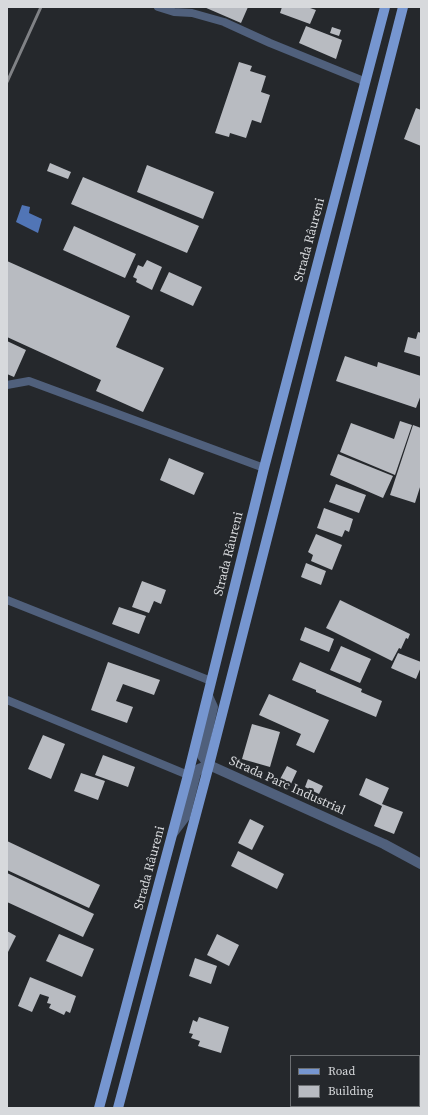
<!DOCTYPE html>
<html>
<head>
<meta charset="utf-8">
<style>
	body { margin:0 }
	#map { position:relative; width:428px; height:1115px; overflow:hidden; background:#25282c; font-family:"Source Serif 4",serif }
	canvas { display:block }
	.frame { position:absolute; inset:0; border:8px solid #d7d9dc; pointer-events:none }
	.legend { position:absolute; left:290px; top:1055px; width:130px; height:52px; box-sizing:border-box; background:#25282c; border:1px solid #6c6f72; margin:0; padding:5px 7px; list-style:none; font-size:12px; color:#d7d9dc }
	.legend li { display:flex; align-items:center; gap:8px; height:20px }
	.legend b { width:20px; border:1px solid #6c6f72 }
</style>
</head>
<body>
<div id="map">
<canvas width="428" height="1115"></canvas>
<div class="frame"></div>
<ul class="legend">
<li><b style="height:5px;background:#7696d0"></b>Road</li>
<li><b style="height:11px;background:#b8bbc1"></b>Building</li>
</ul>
</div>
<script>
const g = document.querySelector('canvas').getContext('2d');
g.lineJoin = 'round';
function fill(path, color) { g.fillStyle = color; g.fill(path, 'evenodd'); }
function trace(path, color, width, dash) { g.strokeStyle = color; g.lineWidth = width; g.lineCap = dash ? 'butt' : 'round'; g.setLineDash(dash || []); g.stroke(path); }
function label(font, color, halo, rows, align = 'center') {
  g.font = font + ' "Source Serif 4",serif'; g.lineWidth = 4; g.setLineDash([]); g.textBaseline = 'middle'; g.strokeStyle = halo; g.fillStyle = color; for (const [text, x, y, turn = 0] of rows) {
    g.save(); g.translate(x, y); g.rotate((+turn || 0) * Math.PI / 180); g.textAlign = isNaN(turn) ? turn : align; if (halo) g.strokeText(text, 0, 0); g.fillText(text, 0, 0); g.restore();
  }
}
fill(new Path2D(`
	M22 205 30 207 29 213 42 219 38 233 16 222Z`), '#5175b6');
fill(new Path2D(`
	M204 7H248L241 23Z
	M282 7H307L316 10 310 24 280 13Z
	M306 26 342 40 336 59 299 43Z
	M332 27 341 30 339 36 330 33Z
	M239 62 252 66 250 71 266 76 261 92 270 95 261 123 252 120 246 138 230 133 229 137 215 133Z
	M416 108 421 110V146L404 139Z
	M50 163 71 172 68 179 47 171Z
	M147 165 214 192 203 219 137 192Z
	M83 177 199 226 187 253 71 204Z
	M74 226 136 254 125 278 63 250Z
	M147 260 162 267 152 290 136 282 137 279 133 277 138 265 143 267Z
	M7 261 130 316 116 347 164 368 143 412 96 391 101 380 7 337Z
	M169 272 202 287 193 306 160 291Z
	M418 332 421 333V357L404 352 408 337 416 339Z
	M7 341 26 350 14 377 7 374Z
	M345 356 377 367 378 362 421 376V395L416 408 336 381Z
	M400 421 412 425 395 475 340 452 351 423 394 439Z
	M413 425 421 428V484L415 503 390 495Z
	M338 454 393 476 383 498 330 475Z
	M169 458 204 473 194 495 160 480Z
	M336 484 366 495 359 513 329 502Z
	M324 508 353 519 349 532 345 530 342 537 317 528Z
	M316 534 342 545 332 570 311 561 313 555 308 552Z
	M306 563 326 571 321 585 301 577Z
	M142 581 166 590 161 604 154 601 149 613 132 607Z
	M340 600 410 634 408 639 406 638 401 649 399 648 392 661 326 628Z
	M119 607 146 616 139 634 112 624Z
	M305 627 334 639 329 652 300 640Z
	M341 646 371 659 360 683 330 670Z
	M398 653 421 662V667L416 679 391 668Z
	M108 662 160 680 154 695 123 684 116 701 133 707 127 723 91 710Z
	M300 662 362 689 361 692 382 701 376 717 316 692V690L292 680Z
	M269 694 329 720 314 753 296 745 301 734 259 715Z
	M252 724 280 732 270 767 242 759Z
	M43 735 65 744 51 779 28 769Z
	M103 755 135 767 128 787 95 775Z
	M287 766 297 771 290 786 279 781Z
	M81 773 105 781 98 800 74 791Z
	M366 778 389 788 382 804 403 812 394 834 374 826 382 806 359 795Z
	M308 779 323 786 319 794 305 787Z
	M250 819 264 826 252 850 238 843Z
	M7 841 100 885 89 908 7 870Z
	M238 851 284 874 277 889 231 866Z
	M7 873 94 914 83 937 7 902Z
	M7 931 16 936 7 954Z
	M59 934 94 949 82 977 46 961Z
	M217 934 239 945 229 966 207 955Z
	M195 958 217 966 211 984 189 976Z
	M30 977 76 996 70 1013 66 1011 64 1015 49 1008 51 1004 47 1003 49 997 40 994 32 1012 18 1006Z
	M199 1017 229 1027 221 1053 198 1046 200 1041 191 1038 193 1034 189 1033 193 1020 197 1022Z`), '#b8bbc1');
trace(new Path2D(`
	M158 7 174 12 192 13 224 22 270 43 366 82
	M7 385 29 381 264 468
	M7 600 211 681
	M7 700 188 775`), '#50607c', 8);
trace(new Path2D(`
	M208 696 213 707 202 756 209 765 384 844 421 864
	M173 833 185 817 196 773 199 769 209 765`), '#50607c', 10);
trace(new Path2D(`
	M99 1108 188 775 264 468 385 7
	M118 1108 209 765 403 7`), '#7696d0', 10);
trace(new Path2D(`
	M7 82 41 7`), '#808286', 3);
label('13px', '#d7d9dc', '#25282c', [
	["Strada Râureni",310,240,-75],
	["Strada Râureni",229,554,-76],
	["Strada Parc Industrial",287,786,24],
	["Strada Râureni",150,868,-75]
]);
</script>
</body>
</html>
